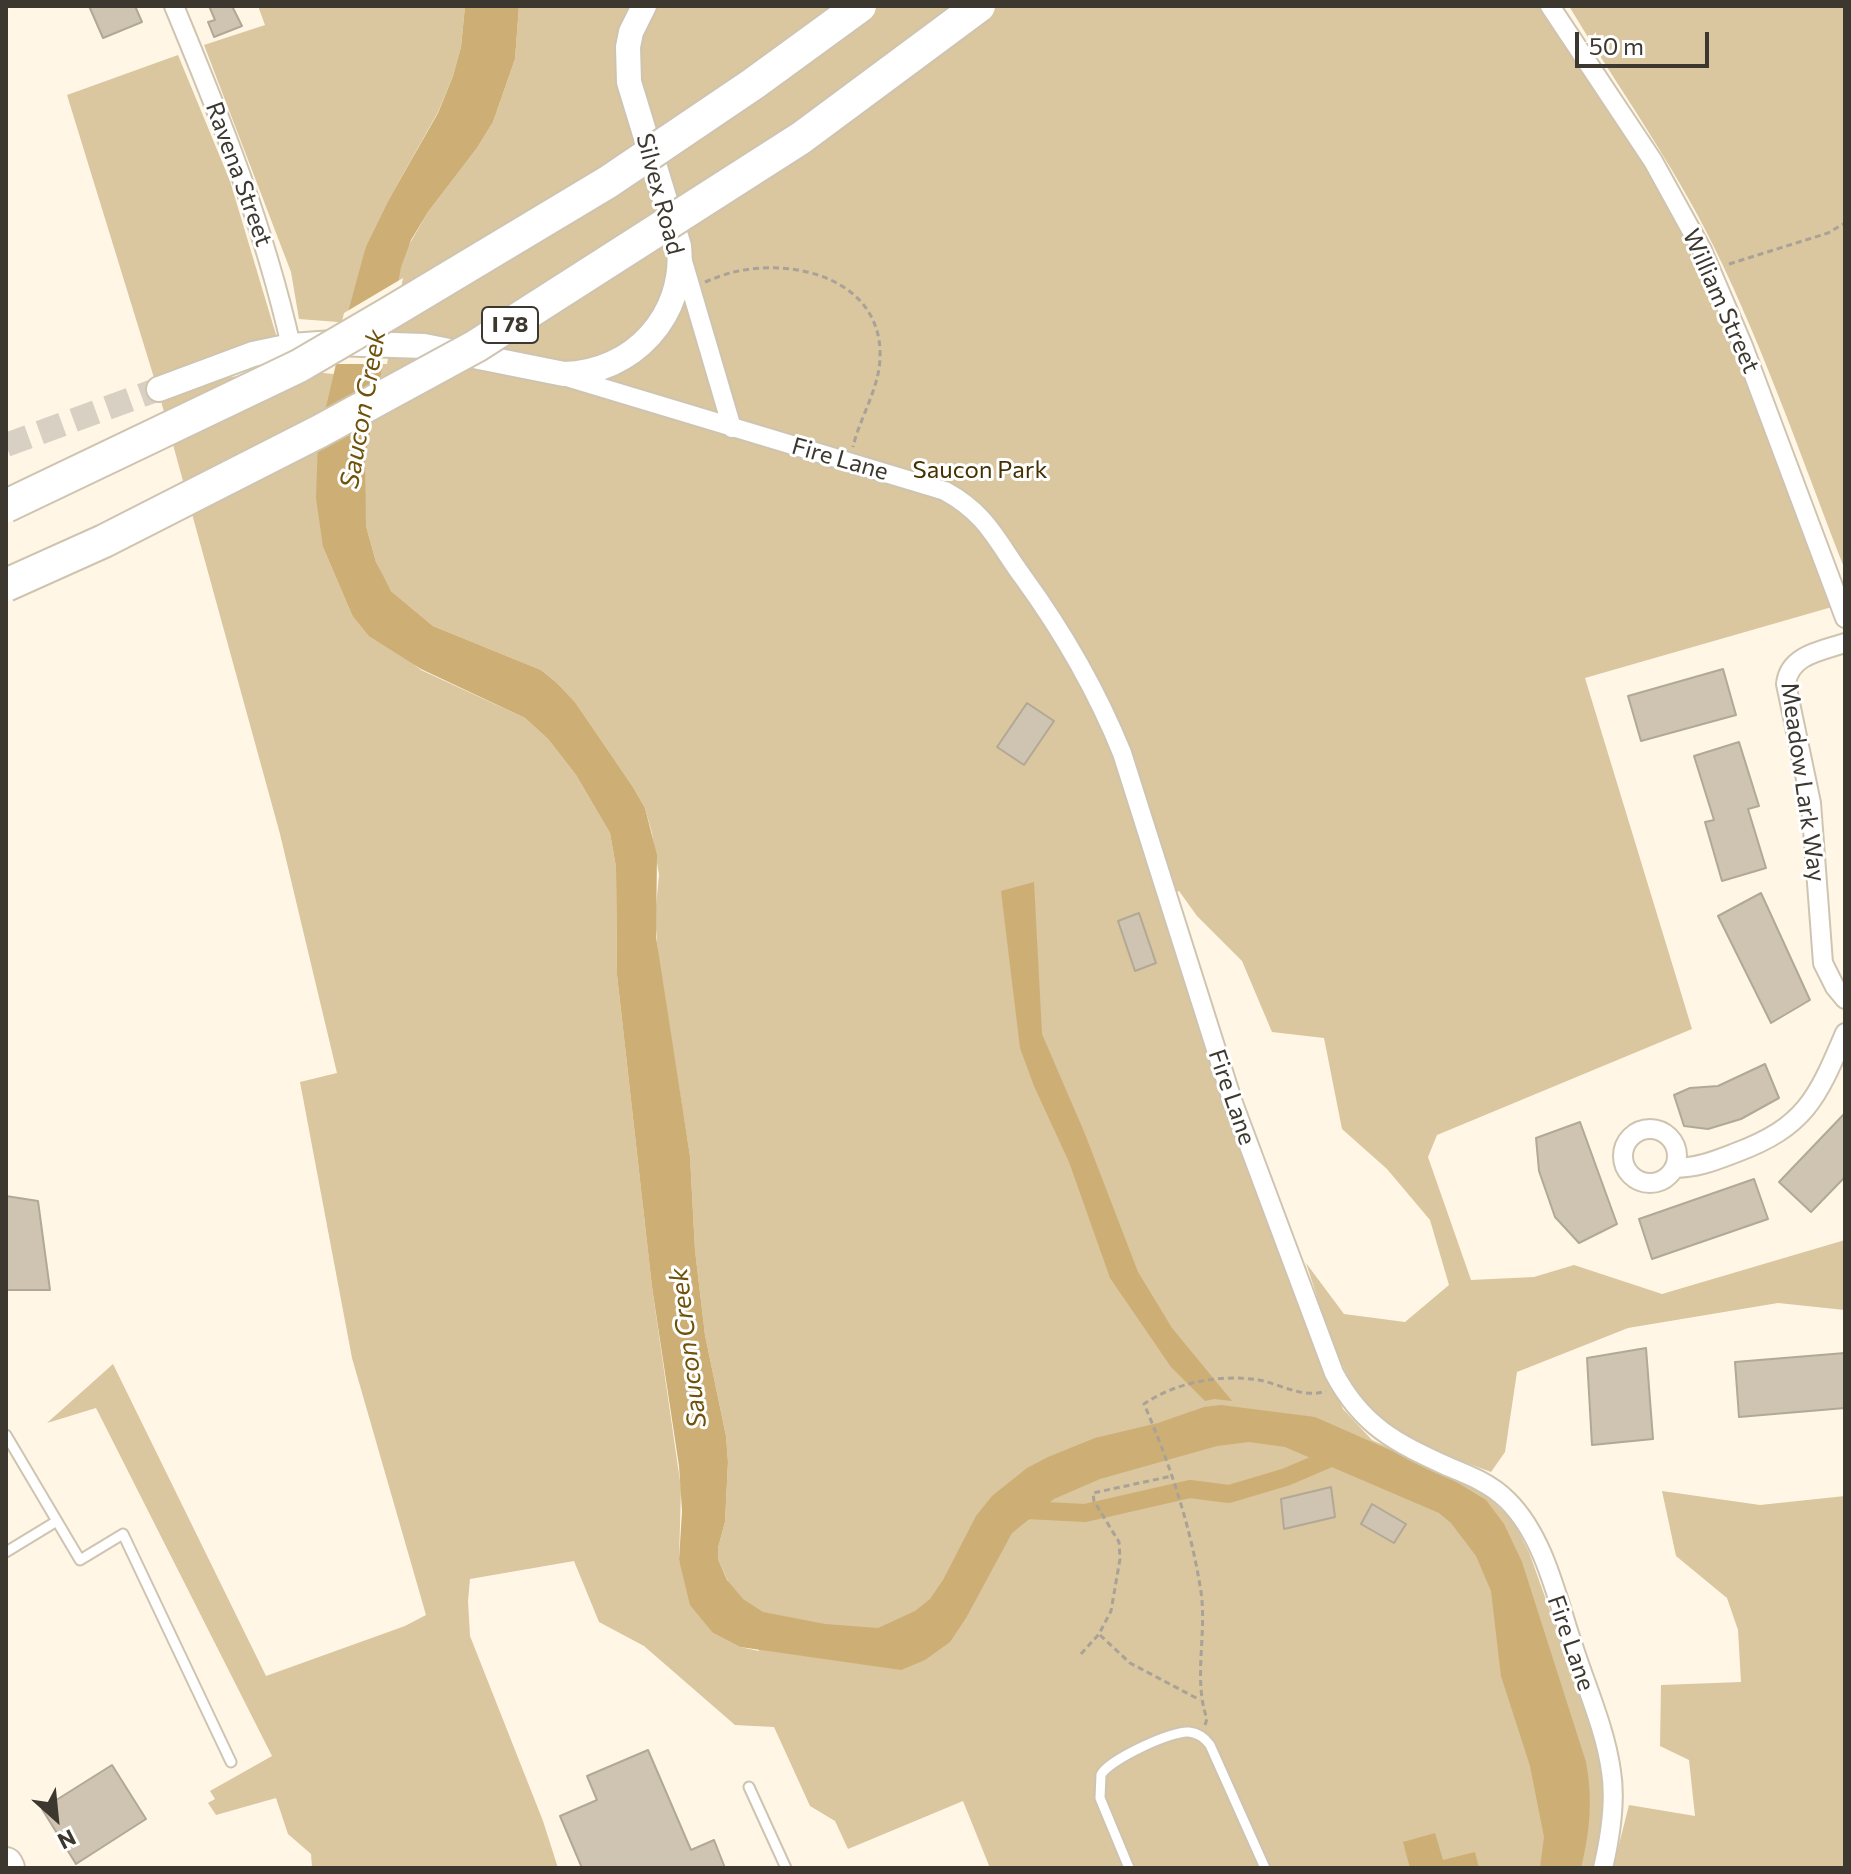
<!DOCTYPE html>
<html>
<head>
<meta charset="utf-8">
<style>
	body { margin:0 }
	#map { position:relative; width:1851px; height:1874px; overflow:hidden; background:#fff6e6; font-family:Commissioner,sans-serif }
	canvas { display:block }
	.frame { position:absolute; inset:0; border:8px solid #3c3830; pointer-events:none }
	.north { position:absolute; left:16px; top:1778px; width:80px; height:80px; -webkit-text-stroke:6px #fff; paint-order:stroke; rotate:153deg; font-size:22px; font-weight:700; line-height:32px; text-align:center; color:#3c3830 }
	.north::after { content:''; display:block; margin:auto; width:28px; height:36px; background:#3c3830; clip-path:polygon(50% 0,100% 100%,50% 72%,0 100%) }
	.scale { position:absolute; left:1575px; top:32px; width:134px; height:36px; box-sizing:border-box; border:4px solid #3c3830; border-top:0; padding-left:10px; font-size:24px; line-height:28px; white-space:nowrap; color:#3c3830; -webkit-text-stroke:6px #fff; paint-order:stroke }
</style>
</head>
<body>
<div id="map">
<canvas width="1851" height="1874"></canvas>
<div class="frame"></div>
<div class="north">N</div>
<div class="scale">50 m</div>
</div>
<script>
const g = document.querySelector('canvas').getContext('2d');
g.lineJoin = 'round';
function fill(path, color) { g.fillStyle = color; g.fill(path, 'evenodd'); }
function trace(path, color, width, dash) { g.strokeStyle = color; g.lineWidth = width; g.lineCap = dash ? 'butt' : 'round'; g.setLineDash(dash || []); g.stroke(path); }
function label(font, color, halo, rows, align = 'center') {
  g.font = font + ' Commissioner,sans-serif'; g.lineWidth = 6; g.setLineDash([]); g.textBaseline = 'middle'; g.strokeStyle = halo; g.fillStyle = color; for (const [text, x, y, turn = 0] of rows) {
    g.save(); g.translate(x, y); g.rotate((+turn || 0) * Math.PI / 180); g.textAlign = isNaN(turn) ? turn : align; if (halo) g.strokeText(text, 0, 0); g.fillText(text, 0, 0); g.restore();
  }
}
fill(new Path2D(`
	M258 6H465L461 47 453 76 438 112 388 201 366 246 358 283 406 250 428 212 477 148 493 122 515 59 519 6H1539C1578 67 1627 124 1660 190 1728 324 1778 466 1832 607L1585 678 1692 1029 1437 1135 1428 1157 1471 1280 1534 1277 1574 1265 1662 1294 1845 1240V1310L1778 1303 1628 1328 1517 1372 1505 1452 1491 1472C1461 1460 1407 1444 1384 1423 1339 1383 1325 1318 1306 1263L1344 1314 1405 1322 1449 1285 1430 1220 1387 1169 1342 1129 1324 1038 1272 1032 1242 961 1197 916 1179 891 1160 898 1224 1105 1304 1319 1343 1409 1372 1440 1483 1492 1513 1521 1529 1552 1600 1752 1608 1800 1595 1868H990L963 1801 848 1849 835 1821 810 1806 774 1727 735 1725 644 1646 599 1622 574 1561 470 1579 468 1601 470 1636 543 1821 558 1868H312L311 1854 288 1834 276 1798 216 1815 208 1803 215 1799 210 1791 272 1756 96 1408 47 1423 113 1364 266 1676 405 1626 426 1615 352 1358 300 1082 337 1073 280 834 161 401 219 379 279 369 334 374 330 393 323 547 352 615 421 670 525 718 548 739 576 775 610 833 616 867 617 975 652 1287 681 1488 679 1561 713 1633 740 1647 759 1651 718 1559V1548L725 1522 728 1462 726 1436 705 1335 695 1250 690 1156 658 956 655 916 659 875 652 833 645 808 633 787 575 702 557 683 541 670 433 626 391 591 383 578 376 562 366 526 364 490 365 461 390 326 299 319 291 272 204 45 265 25Z
	M1569 6H1845V570C1803 462 1765 351 1714 247 1673 163 1617 86 1569 6Z
	M178 55 230 181 277 338 239 346 155 381 67 95Z
	M1662 1491 1760 1505 1845 1496V1868H1613L1629 1805 1695 1816 1689 1760 1660 1746 1661 1685 1741 1682 1738 1630 1727 1598 1676 1556Z`), '#dac69f');
fill(new Path2D(`
	M465 6H519L515 59 493 122 477 148 428 212 411 240 401 267 365 461 366 526 376 562 391 591 433 626 541 670 557 683 575 702 633 787 645 808 657 855 656 937 690 1156 695 1250 705 1335 726 1436 728 1462 725 1522 718 1548V1559L727 1580 743 1599 763 1612 825 1624 878 1628 915 1611 930 1599 943 1580 976 1516 992 1496 1027 1468 1048 1457 1095 1438 1158 1423 1204 1407 1221 1405 1315 1417 1440 1472 1486 1500 1504 1524 1522 1562 1586 1762C1593 1798 1590 1832 1581 1868H1540L1544 1837 1530 1766 1501 1676 1491 1591 1476 1556 1451 1523 1439 1513 1285 1447 1249 1442 1217 1446 1100 1479 1054 1499 1012 1533 966 1618 950 1642 925 1660 901 1670 740 1647 713 1633 690 1605 679 1560 682 1511 679 1466 652 1287 617 975 616 867 610 833 576 775 548 739 525 718 421 669 369 636 352 615 323 547 316 498 318 442 347 316 366 246 388 201 438 113 453 76 461 47Z
	M1034 882 1042 1034 1085 1134 1138 1272 1172 1328 1232 1401 1214 1399 1205 1401 1171 1367 1110 1278 1069 1162 1034 1086 1020 1048 1001 891Z
	M1435 1833 1443 1860 1475 1852 1479 1868H1410L1403 1842Z`), '#cdaf75');
fill(new Path2D(`
	M403 278 387 364H332L344 313Z`), '#fff6e6');
trace(new Path2D(`
	M1017 1515 1026 1510 1085 1513 1190 1489 1229 1494 1286 1477 1340 1454`), '#cdaf75', 18);
const building = new Path2D(`
	M89 6H135L142 22 103 38Z
	M209 6H232L242 26 214 37 208 22 215 20Z
	M1723 669 1736 715 1641 741 1628 696Z
	M1027 703 1054 721 1024 765 997 747Z
	M1739 742 1759 806 1748 809 1766 868 1722 881 1705 822 1714 820 1694 756Z
	M1761 893 1810 1000 1771 1023 1718 916Z
	M1139 913 1156 963 1135 971 1118 921Z
	M1765 1064 1779 1098 1741 1119 1708 1129 1684 1126 1674 1095 1690 1088 1718 1086Z
	M1845 1113V1177L1811 1212 1779 1182Z
	M1580 1122 1617 1224 1579 1243 1555 1217 1539 1171 1536 1138Z
	M1754 1179 1768 1219 1652 1259 1639 1219Z
	M6 1196 38 1201 50 1290H6Z
	M1646 1348 1653 1439 1592 1445 1587 1358Z
	M1845 1353V1408L1739 1417 1735 1362Z
	M1331 1487 1335 1517 1284 1529 1281 1499Z
	M1372 1504 1406 1524 1394 1543 1361 1524Z
	M648 1750 691 1850 714 1840 725 1868H582L560 1816 597 1800 587 1776Z
	M112 1765 146 1819 76 1864 42 1809Z`);
fill(building, '#cec4b1');
trace(building, '#b2a896', 2);
trace(new Path2D(`
	M6 445 159 389`), '#d8d0c2', 24, [24, 12]);
const lane = new Path2D(`
	M6 1435 80 1560 123 1534 231 1762
	M6 1552 57 1521
	M749 1787 786 1868
	M1129 1868 1100 1798 1101 1775C1108 1760 1173 1730 1189 1732 1198 1733 1205 1738 1210 1745L1265 1868`);
const street = new Path2D(`
	M174 6C221 119 264 226 291 346
	M1550 6 1653 161 1702 250 1743 346 1845 618
	M682 258 732 428
	M563 376 945 491C987 514 996 540 1023 577 1063 632 1096 689 1122 753L1233 1103 1334 1373C1362 1426 1396 1443 1449 1467 1469 1475 1491 1484 1507 1500 1545 1537 1557 1600 1574 1649 1587 1689 1605 1729 1611 1771 1616 1802 1610 1838 1603 1868
	M1845 643C1821 651 1789 655 1786 684L1811 803 1823 963 1835 987 1845 999
	M1623 1156a27 27 0 1 1 54 0a27 27 0 1 1-54 0Z
	M1674 1168C1697 1168 1714 1161 1735 1153 1805 1127 1817 1099 1845 1033`);
const secondary = new Path2D(`
	M159 389 253 354 291 346 333 343 424 346 564 374C633 373 686 315 679 246L629 82 628 47 631 32 644 6`);
const highway = new Path2D(`
	M6 1864 8 1868`);
trace(lane, '#cec4b0', 13);
trace(street, '#cec4b0', 22);
trace(secondary, '#cec4b0', 28);
trace(highway, '#cec4b0', 36);
trace(new Path2D(`
	M1729 264 1828 233 1845 223
	M705 282C715 278 725 274 734 272 797 257 883 281 880 358 879 389 860 417 853 447
	M1100 1635 1130 1663 1200 1700
	M1081 1654 1099 1634 1111 1611 1120 1559 1119 1542 1094 1501 1093 1493 1172 1476
	M1205 1725 1207 1719C1193 1680 1207 1634 1201 1592 1191 1527 1170 1464 1144 1404 1176 1382 1221 1374 1259 1380 1280 1384 1304 1399 1326 1391`), '#a9a296', 3, [6, 4]);
trace(lane, '#fff', 9);
trace(street, '#fff', 18);
trace(secondary, '#fff', 24);
trace(highway, '#fff', 32);
const highwayBridge = new Path2D(`
	M6 506 299 366 393 311 608 182 753 84 860 6
	M6 585 104 541 320 431 476 346 801 138 979 6`);
trace(highwayBridge, '#cec4b0', 36, []);
trace(highwayBridge, '#fff', 32);
for (const [x, y, w] of [
	[510,325,56]
]) { const box = new Path2D(); box.roundRect(x - w / 2, y - 18, w, 36, 6); g.fillStyle = '#fff'; g.fill(box); trace(box, '#3c3830', 2); }
label('bold 22px', '#3c3830', null, [
	["I 78",510,325]
]);
label('24px', '#3c3830', '#fff', [
	["Ravena Street",239,174,70],
	["Silvex Road",660,194,75],
	["William Street",1721,301,66],
	["Fire Lane",840,459,16],
	["Meadow Lark Way",1803,782,82],
	["Fire Lane",1232,1097,71],
	["Fire Lane",1571,1643,71]
]);
label('24px', '#453000', '#fff', [
	["Saucon Park",980,470]
]);
label('italic 26px', '#6f5209', '#fff', [
	["Saucon Creek",363,409,-80],
	["Saucon Creek",688,1348,-97]
]);
</script>
</body>
</html>
